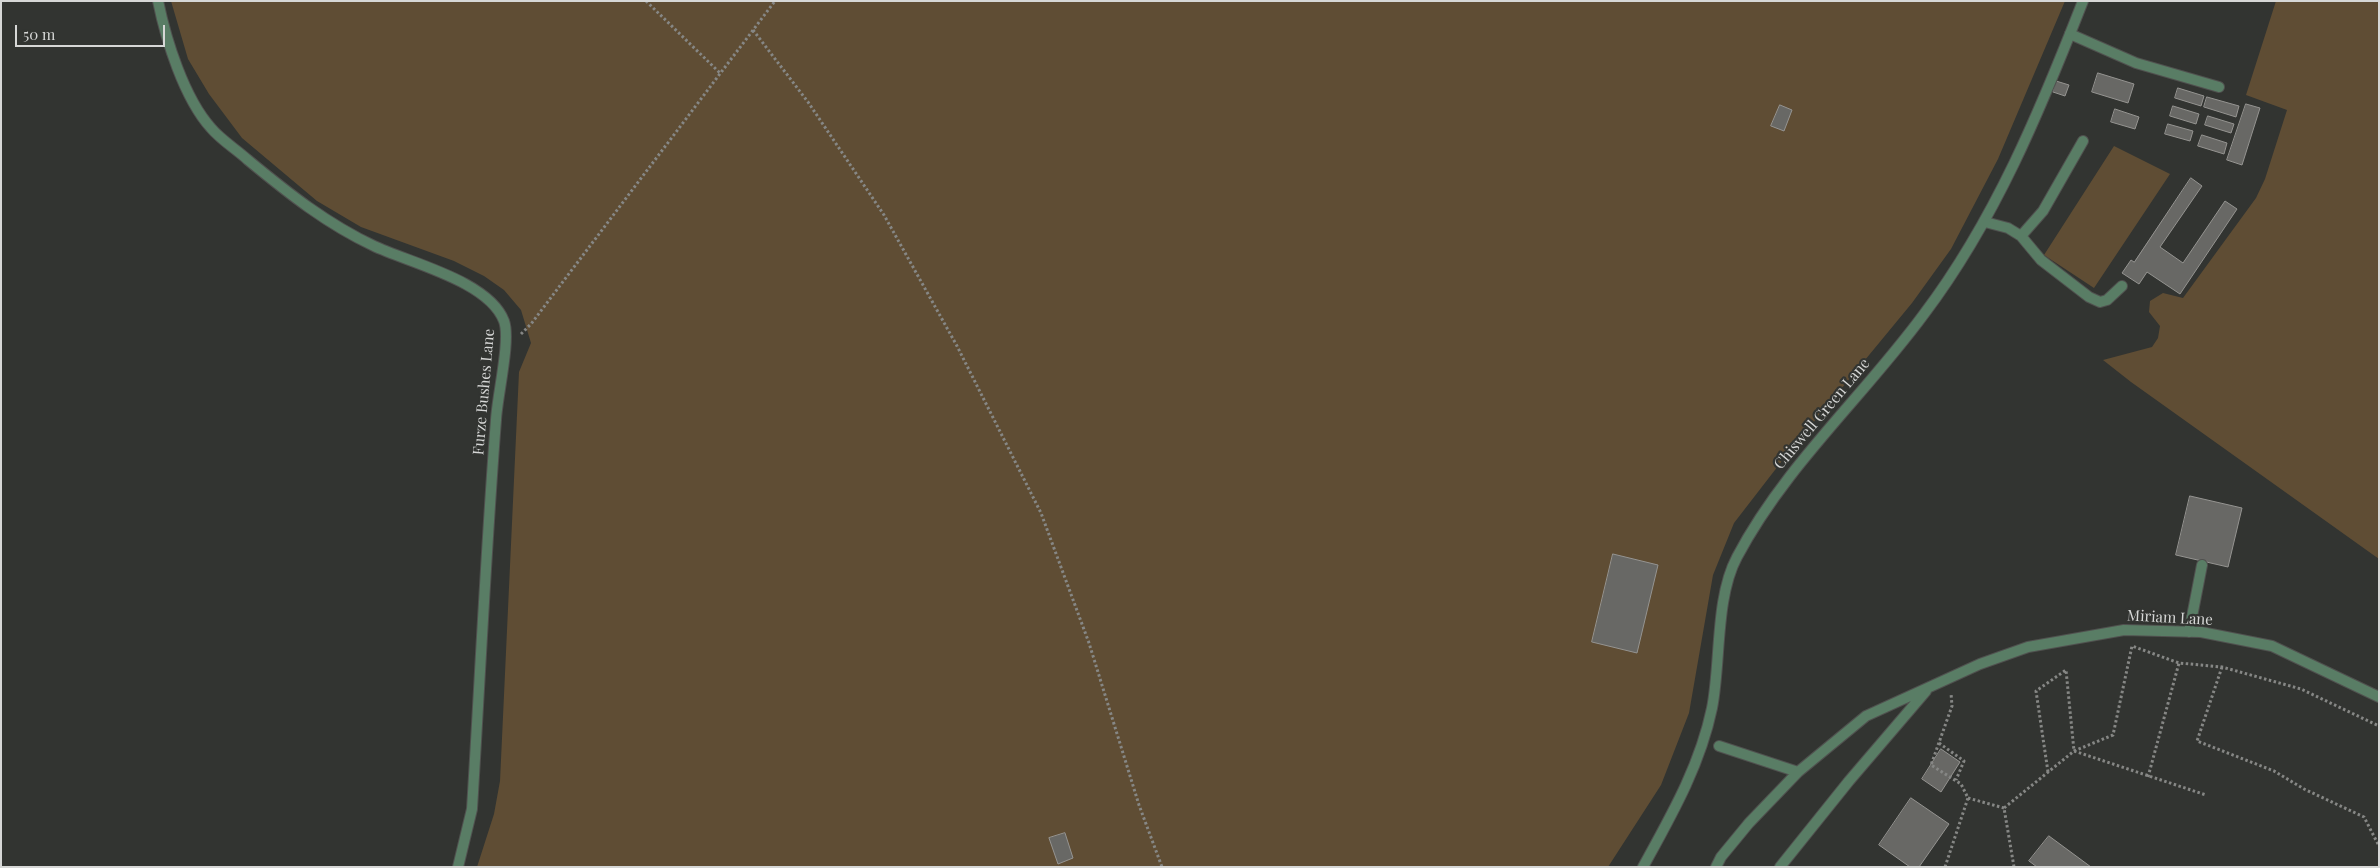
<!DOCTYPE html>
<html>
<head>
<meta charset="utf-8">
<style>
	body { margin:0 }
	#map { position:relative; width:2380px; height:868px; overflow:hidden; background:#323431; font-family:"Playfair Display",serif }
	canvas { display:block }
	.frame { position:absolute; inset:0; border:2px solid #d6d7d6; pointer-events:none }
	.scale { position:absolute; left:15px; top:25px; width:150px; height:22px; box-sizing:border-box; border:2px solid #d6d7d6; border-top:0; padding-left:6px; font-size:15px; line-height:18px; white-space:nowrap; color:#d6d7d6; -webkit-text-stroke:4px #323431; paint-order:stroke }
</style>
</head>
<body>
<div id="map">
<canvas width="2380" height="868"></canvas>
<div class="frame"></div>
<div class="scale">50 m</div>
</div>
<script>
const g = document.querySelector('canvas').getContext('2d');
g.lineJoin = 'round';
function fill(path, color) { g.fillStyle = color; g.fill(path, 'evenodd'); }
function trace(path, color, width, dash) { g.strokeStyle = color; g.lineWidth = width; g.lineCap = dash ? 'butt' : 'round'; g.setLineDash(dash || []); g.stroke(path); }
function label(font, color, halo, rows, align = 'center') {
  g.font = font + ' "Playfair Display",serif'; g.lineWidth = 4.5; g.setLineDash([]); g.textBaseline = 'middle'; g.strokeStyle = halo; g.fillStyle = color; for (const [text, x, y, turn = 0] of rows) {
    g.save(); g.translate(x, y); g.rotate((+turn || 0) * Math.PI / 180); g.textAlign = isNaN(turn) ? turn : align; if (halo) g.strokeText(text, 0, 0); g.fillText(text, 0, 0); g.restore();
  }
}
fill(new Path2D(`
	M171 1H2065L1998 159 1951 249 1912 303 1785 457 1734 523 1713 575 1689 713 1661 785 1608 867H477L494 814 500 781 519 372 531 343 521 310 504 290 484 276 454 261 361 227 317 201 242 138 209 94 188 59Z
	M2276 1H2379V559L2131 382 2103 360 2152 347 2158 338 2160 326 2149 312 2150 301 2163 293 2183 298 2256 198 2265 179 2287 110 2246 95Z
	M2114 146 2170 174 2094 288 2044 255Z`), '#5f4d34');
const building = new Path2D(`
	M2098 73 2134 84 2128 103 2092 92Z
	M2056 81 2069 85 2065 96 2053 92Z
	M2178 88 2204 96 2201 106 2175 98Z
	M2207 97 2239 106 2236 117 2204 107Z
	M2246 104 2260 108 2242 165 2227 160Z
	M1780 105 1792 110 1784 131 1771 126Z
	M2173 106 2199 114 2196 124 2170 116Z
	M2115 109 2139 117 2135 129 2111 122Z
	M2208 116 2234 124 2231 133 2205 125Z
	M2168 124 2193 131 2190 141 2165 134Z
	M2202 135 2227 143 2224 154 2198 146Z
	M2191 178 2202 186 2160 247 2183 263 2225 201 2237 209 2180 294 2147 272 2139 284 2122 273 2131 260 2134 262Z
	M2190 496 2242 508 2228 567 2176 555Z
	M1613 554 1658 565 1637 653 1592 642Z
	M1941 749 1960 762 1941 792 1922 779Z
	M1911 798 1949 824 1919 867H1910L1879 845Z
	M1065 833 1073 858 1058 864 1049 838Z
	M2049 836 2091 867H2037L2029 861Z`);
fill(building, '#686865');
trace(building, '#959491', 1);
const service = new Path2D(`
	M2070 34 2136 63 2219 87
	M1985 222 2008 228 2021 236 2041 260 2089 297 2100 302 2107 300 2122 286
	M2021 236 2043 211 2083 141
	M2189 632 2202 565
	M1719 746 1798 772
	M1716 867 1721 857 1749 823 1798 772 1866 716 1980 664 2028 647 2124 630 2201 632 2272 646 2379 697
	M1780 867 1849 781 1926 691`);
const minor = new Path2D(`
	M158 1C166 40 184 98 211 128 221 140 236 149 248 160 288 193 327 224 374 246 410 263 489 281 504 321 511 340 497 397 496 420 486 549 480 679 472 809L458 867
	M1643 867C1671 816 1700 766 1712 708 1721 663 1715 598 1737 557 1785 466 1863 397 1924 314 1995 220 2040 111 2083 1`);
trace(service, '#50514f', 12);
trace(minor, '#50514f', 12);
trace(new Path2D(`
	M646 1 720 73
	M753 30 808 102 884 215 957 346 1041 513 1089 643 1139 805 1162 867
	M521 334 531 324 775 1
	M2222 667 2197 741 2274 771 2304 789 2364 817 2379 846
	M1939 743 1964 761 1956 780
	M2048 772 2036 691 2066 670 2074 751 2206 795
	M2148 777 2179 663
	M1968 798 2004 808
	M1945 867 1968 798 1961 784 1931 765 1952 706 1951 693
	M2014 867 2004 808 2074 751 2113 735 2132 646 2179 663 2222 667 2301 689 2379 726`), '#868785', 3, [2.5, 2.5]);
trace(service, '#597d65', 10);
trace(minor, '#597d65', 10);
label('15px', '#d6d7d6', '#323431', [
	["Furze Bushes Lane",484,392,-85],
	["Chiswell Green Lane",1822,414,-50],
	["Miriam Lane",2170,618,3]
]);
</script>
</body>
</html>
